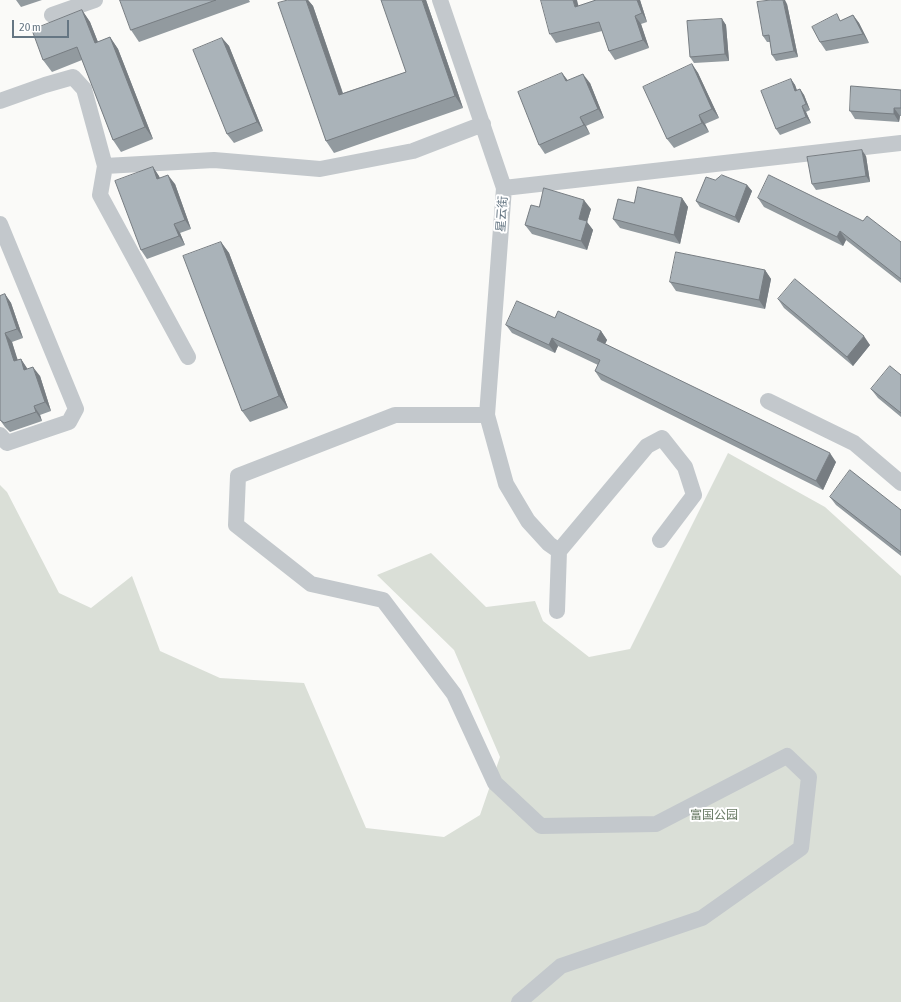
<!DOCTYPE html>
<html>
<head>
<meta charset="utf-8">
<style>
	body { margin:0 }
	#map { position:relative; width:901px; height:1002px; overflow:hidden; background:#fafaf8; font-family:"Asap Condensed",sans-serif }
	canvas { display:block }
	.scale { position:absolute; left:12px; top:20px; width:57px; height:18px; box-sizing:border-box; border:2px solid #657683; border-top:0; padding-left:5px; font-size:12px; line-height:14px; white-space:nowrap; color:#657683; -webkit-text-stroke:3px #fff; paint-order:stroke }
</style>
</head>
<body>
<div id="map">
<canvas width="901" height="1002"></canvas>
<div class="scale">20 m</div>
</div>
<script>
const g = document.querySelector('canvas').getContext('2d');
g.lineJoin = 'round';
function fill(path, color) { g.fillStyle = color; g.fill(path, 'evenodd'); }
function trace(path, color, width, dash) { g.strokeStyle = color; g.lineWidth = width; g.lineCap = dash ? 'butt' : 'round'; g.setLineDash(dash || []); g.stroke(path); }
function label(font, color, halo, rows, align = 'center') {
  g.font = font + ' "Asap Condensed","Noto Sans SC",sans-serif'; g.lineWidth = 4; g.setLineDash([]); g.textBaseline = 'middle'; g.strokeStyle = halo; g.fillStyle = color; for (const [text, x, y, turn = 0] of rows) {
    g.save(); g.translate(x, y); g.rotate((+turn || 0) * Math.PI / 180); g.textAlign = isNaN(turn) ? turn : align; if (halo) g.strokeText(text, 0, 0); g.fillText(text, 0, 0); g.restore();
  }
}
fill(new Path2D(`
	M728 453 825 507 901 576V1002H0V485L7 492 59 593 91 608 132 576 160 651 220 678 304 683 366 828 444 837 480 815 500 757 454 650 377 575 431 553 486 607 535 601 543 621 589 657 630 649Z`), '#dadfd7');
trace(new Path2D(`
	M440 0 504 188 487 415 506 484 528 521 549 544 559 551 557 611
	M52 15 95 0
	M0 101 45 85 73 77 84 89 105 166 100 195 188 357
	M105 166 214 160 320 169 413 151 483 124
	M504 188 901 143
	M0 224 76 409 69 422 7 443 0 435
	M768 401 854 443 901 483
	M487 415H395L238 476 236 525 311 584 383 600 454 694 495 783 541 826 656 824 787 756 809 777 801 848 702 918 561 966 519 1002
	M559 551 647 446 662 438 685 467 694 495 660 540`), '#c3c8cc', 16);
fill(new Path2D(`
	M16 0H42L21 7Z
	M120 0H249L250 2 139 42 131 30Z
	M288 0H308L313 6 343 93 406 72 426 0 463 108 334 153 326 141Z
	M596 0H640L647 22 641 24 649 48 615 60 609 51 602 31 556 43 550 34 579 6Z
	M787 4 798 57 776 61 772 55 770 42H767L763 36Z
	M82 10 90 22 98 42 110 37 118 49 153 139 121 152 113 140 82 60 52 72 43 60Z
	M853 15 859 23 869 43 826 51 820 42 841 21Z
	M722 19 726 25 729 61 694 63 690 57Z
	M222 38 229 46 263 131 234 143 227 134Z
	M692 64 698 73 719 118 705 124 709 132 674 148 667 139Z
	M562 73 568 81 590 83 604 118 586 126 590 134 545 154 539 145Z
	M791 79 795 85 797 90 800 89 804 95 810 110 806 112 811 123 780 135 776 129Z
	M901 90V116H900L899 122 855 119 850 111Z
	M866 156 870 182 816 190 812 184Z
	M153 167 160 178 175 184 191 229 180 233 185 245 147 259 141 250Z
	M747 185 752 191 739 223 700 207 696 201Z
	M682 198 688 207 680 244 620 228 613 219 634 203Z
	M758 198 901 242V283L846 240 843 246 764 207Z
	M539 207 591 209 587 222 593 230 587 250 532 234 525 225Z
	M221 242 229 253 288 408 250 422 242 411Z
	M765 270 771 279 765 309 676 291 670 282Z
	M5 294 11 303 23 338 12 342 17 360 21 359 27 369 40 376 51 411 40 415 42 421 10 432 5 427 0 420V296Z
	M778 299 870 345 853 366 784 308Z
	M555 318 601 331 607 340 605 344 836 462 823 490 601 380 595 371 598 365 558 346 555 353 512 333 506 325Z
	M901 375V417L878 398 871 389Z
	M830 497 901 510V556L836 505Z`), '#929a9f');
fill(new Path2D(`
	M306 0H308L313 6 347 106 339 95Z
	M422 0H426L463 108 455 96Z
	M573 0H577L581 16 575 7Z
	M637 0H640L647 22 642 13Z
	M783 0H785L787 4 798 57 794 51Z
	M82 10 90 22 103 55 95 43Z
	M853 15 859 23 869 43 863 34Z
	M635 16 641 24 649 48 643 40Z
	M722 19 726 25 729 61 725 54Z
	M110 37 118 49 153 139 145 127Z
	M222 38 229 46 263 131 257 122Z
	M692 64 698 73 719 118 712 109Z
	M562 73 569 82 566 81Z
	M583 74 590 83 604 118 598 109Z
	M791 79 795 85 799 97 795 91Z
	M800 89 804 95 810 110 806 104Z
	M802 106 806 112 811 123 806 117Z
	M894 108 900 116 899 122 894 114Z
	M699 115 705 124 709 132 702 123Z
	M580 117 586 126 590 134 584 125Z
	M862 150 866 156 870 182 866 176Z
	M153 167 159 176 163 188 157 179Z
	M168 175 175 184 191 229 185 220Z
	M747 185 752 191 739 223 735 217Z
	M682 198 688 207 680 244 674 235Z
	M584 200 591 209 587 222 593 230 587 250 581 241 579 219Z
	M174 224 180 233 185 245 179 236Z
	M840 231 846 240 843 246 837 237Z
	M221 242 229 253 288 408 279 396Z
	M765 270 771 279 765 309 759 300Z
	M5 294 11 303 23 338 17 329Z
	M601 331 607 340 603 348 597 340Z
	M5 333 12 342 21 370 14 361Z
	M864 336 870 345 853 366 847 357Z
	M552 338 558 346 555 353 549 345Z
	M21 359 27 368 30 379 24 370Z
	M33 367 40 376 51 411 45 402Z
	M34 406 40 415 42 421 36 412Z
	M830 453 836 462 823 490 816 481Z`), '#777d82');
const building = new Path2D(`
	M120 0H216L131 30Z
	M288 0H306L339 95 406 72 381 0H422L455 96 326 141 278 3Z
	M541 0H573L575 7 596 0H637L642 13 635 16 643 40 609 51 599 22 550 34Z
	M771 0H783L794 51 772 55 769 35 763 36 757 2Z
	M82 10 95 43 110 37 145 127 113 140 77 47 43 60 32 30Z
	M837 14 840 21 853 15 863 34 820 42 812 27Z
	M722 19 725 54 690 57 687 21Z
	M222 38 257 122 227 134 193 50Z
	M692 64 712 109 699 115 702 123 667 139 643 87Z
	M562 73 566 81 583 74 598 109 580 117 584 125 539 145 518 92Z
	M791 79 795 91 800 89 806 104 802 106 806 117 776 129 761 91Z
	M851 86 901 90V108H894V114L850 111Z
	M862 150 866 176 812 184 807 157Z
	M153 167 157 179 168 175 185 220 174 224 179 236 141 250 115 181Z
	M722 175 747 185 735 217 696 201 706 177 715 180Z
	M769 175 863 221 867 216 901 242V279L840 231 837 237 758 198Z
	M638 187 682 198 674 235 613 219 618 199 634 203Z
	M544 188 584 200 579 219 587 221 581 241 525 225 531 205 539 207Z
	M221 242 279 396 242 411 183 256Z
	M676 252 765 270 759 300 670 282Z
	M795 279 864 336 847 357 778 299Z
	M5 294 17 329 5 333 14 361 21 359 24 370 33 367 45 402 34 406 36 412 4 423 0 420V296Z
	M517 301 555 318 558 311 601 331 597 340 830 453 816 481 595 371 600 360 552 338 549 345 506 325Z
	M890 366 901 375V413L871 389Z
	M850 470 901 510V552L830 497Z`);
fill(building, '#aab3b9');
trace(building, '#777d82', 1);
label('12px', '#657683', '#fff', [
	["星云街",502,214,-86]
]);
label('12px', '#687a64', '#fff', [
	["富国公园",714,815]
]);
</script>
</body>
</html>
